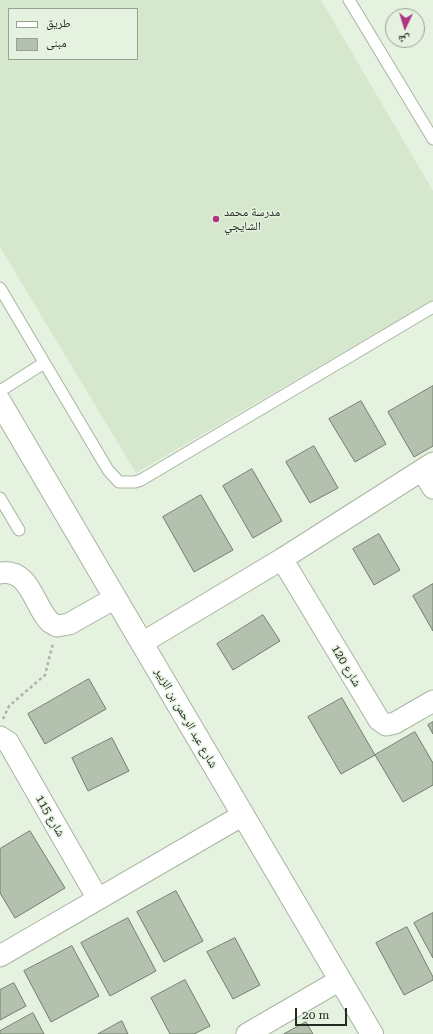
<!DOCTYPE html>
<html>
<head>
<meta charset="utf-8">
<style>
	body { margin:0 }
	#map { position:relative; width:433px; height:1034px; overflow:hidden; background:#e5f2df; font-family:"Roboto Serif","Noto Naskh Arabic",serif }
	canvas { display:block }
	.legend { position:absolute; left:8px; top:8px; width:130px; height:52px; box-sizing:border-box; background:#e5f2df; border:1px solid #98a294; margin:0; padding:5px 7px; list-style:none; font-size:12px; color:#252a23 }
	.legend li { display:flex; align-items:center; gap:8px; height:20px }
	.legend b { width:20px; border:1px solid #98a294 }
	.north { position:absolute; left:385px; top:8px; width:40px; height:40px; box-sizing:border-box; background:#e5f2df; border:1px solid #98a294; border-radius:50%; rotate:184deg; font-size:11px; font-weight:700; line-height:16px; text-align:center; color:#252a23 }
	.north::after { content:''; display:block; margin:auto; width:14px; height:18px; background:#b03382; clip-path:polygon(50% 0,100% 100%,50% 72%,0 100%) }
	.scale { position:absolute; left:295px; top:1008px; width:52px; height:18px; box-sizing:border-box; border:2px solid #252a23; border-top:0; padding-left:5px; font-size:12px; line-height:14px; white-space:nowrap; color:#252a23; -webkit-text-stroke:3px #e5f2df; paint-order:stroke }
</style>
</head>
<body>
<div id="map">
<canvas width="433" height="1034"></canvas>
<ul class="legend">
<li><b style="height:5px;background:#fff"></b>طريق</li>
<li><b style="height:11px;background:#b4c1ae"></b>مبنى</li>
</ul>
<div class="north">ش</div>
<div class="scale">20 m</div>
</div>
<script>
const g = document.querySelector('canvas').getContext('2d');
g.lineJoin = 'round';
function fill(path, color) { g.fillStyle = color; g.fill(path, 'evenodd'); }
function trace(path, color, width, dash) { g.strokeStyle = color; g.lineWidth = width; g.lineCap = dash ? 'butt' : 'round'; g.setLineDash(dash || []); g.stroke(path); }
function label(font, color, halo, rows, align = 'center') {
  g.font = font + ' "Roboto Serif","Noto Naskh Arabic",serif'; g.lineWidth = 3; g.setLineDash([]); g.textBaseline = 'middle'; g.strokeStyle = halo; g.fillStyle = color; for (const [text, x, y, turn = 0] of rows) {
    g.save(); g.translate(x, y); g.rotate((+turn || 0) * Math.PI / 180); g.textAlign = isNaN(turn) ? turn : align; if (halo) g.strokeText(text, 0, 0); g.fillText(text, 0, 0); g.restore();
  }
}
fill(new Path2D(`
	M0 0H321L433 191V300L136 473 0 247ZM9 9H137V59H9Z`), '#d5e7cd');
const building = new Path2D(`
	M433 386V446L414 457 388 412Z
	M361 401 386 444 355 462 329 419Z
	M314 446 338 488 310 503 286 462Z
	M252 469 282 521 253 538 223 486Z
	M201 495 233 550 194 572 163 517Z
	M379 534 400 570 374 585 353 549Z
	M433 584V631L413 596Z
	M263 615 280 641 233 670 217 644Z
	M89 679 106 709 45 744 28 714Z
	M342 698 375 755 341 774 308 717Z
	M433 722V734L428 725Z
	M415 732 433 763V785L403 802 375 755Z
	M112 738 129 771 88 791 72 758Z
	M30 831 65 888 15 918 0 893V849Z
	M176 891 203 941 164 962 137 912Z
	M433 913V958L414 923Z
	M128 918 156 971 110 996 81 943Z
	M407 927 433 977V980L404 995 376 943Z
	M235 938 260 985 233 999 207 952Z
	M72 946 99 996 51 1022 24 971Z
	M185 980 210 1026 194 1034H170L151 998Z
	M14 983 26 1006 0 1020V990Z
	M33 1013 44 1034H0V1031Z
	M122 1021 128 1034H98Z
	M306 1022 313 1034H284Z`);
fill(building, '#b4c1ae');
trace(building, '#727e6d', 1);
const service = new Path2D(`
	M349 0 433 139
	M0 288 108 470 119 482H135L141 480 433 307
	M0 391 44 363
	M0 498 19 530`);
const minor = new Path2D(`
	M422 470 433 488
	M282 559 379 720 386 725 395 723 433 701
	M0 573C30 568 34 606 49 621 51 623 55 625 57 626L69 624 115 598
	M142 643 282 559 433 463
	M0 737 8 742 98 899
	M0 956 243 815
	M247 1034 340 980`);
const tertiary = new Path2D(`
	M0 402 372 1034`);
trace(service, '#a8b4a2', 13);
trace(minor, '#a8b4a2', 23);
trace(tertiary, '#a8b4a2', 24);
trace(new Path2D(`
	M3 719 9 706 45 675 53 643`), '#a9b4a4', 2.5, [3, 3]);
trace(service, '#fff', 11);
trace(minor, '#fff', 21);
trace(tertiary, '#fff', 22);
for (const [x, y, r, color] of [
	[216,219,4,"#b03382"]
]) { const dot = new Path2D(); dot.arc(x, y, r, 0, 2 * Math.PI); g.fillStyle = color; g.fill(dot); trace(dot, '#e5f2df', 1.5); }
label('12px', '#252a23', '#e5f2df', [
	["مدرسة محمد",224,212],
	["الشايجي",224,226]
], 'left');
label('12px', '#252a23', '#e5f2df', [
	["شارع 120",346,666,59],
	["شارع عبد الرحمن بن الزبير",186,718,60],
	["شارع 115",50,816,60]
]);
</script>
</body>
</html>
